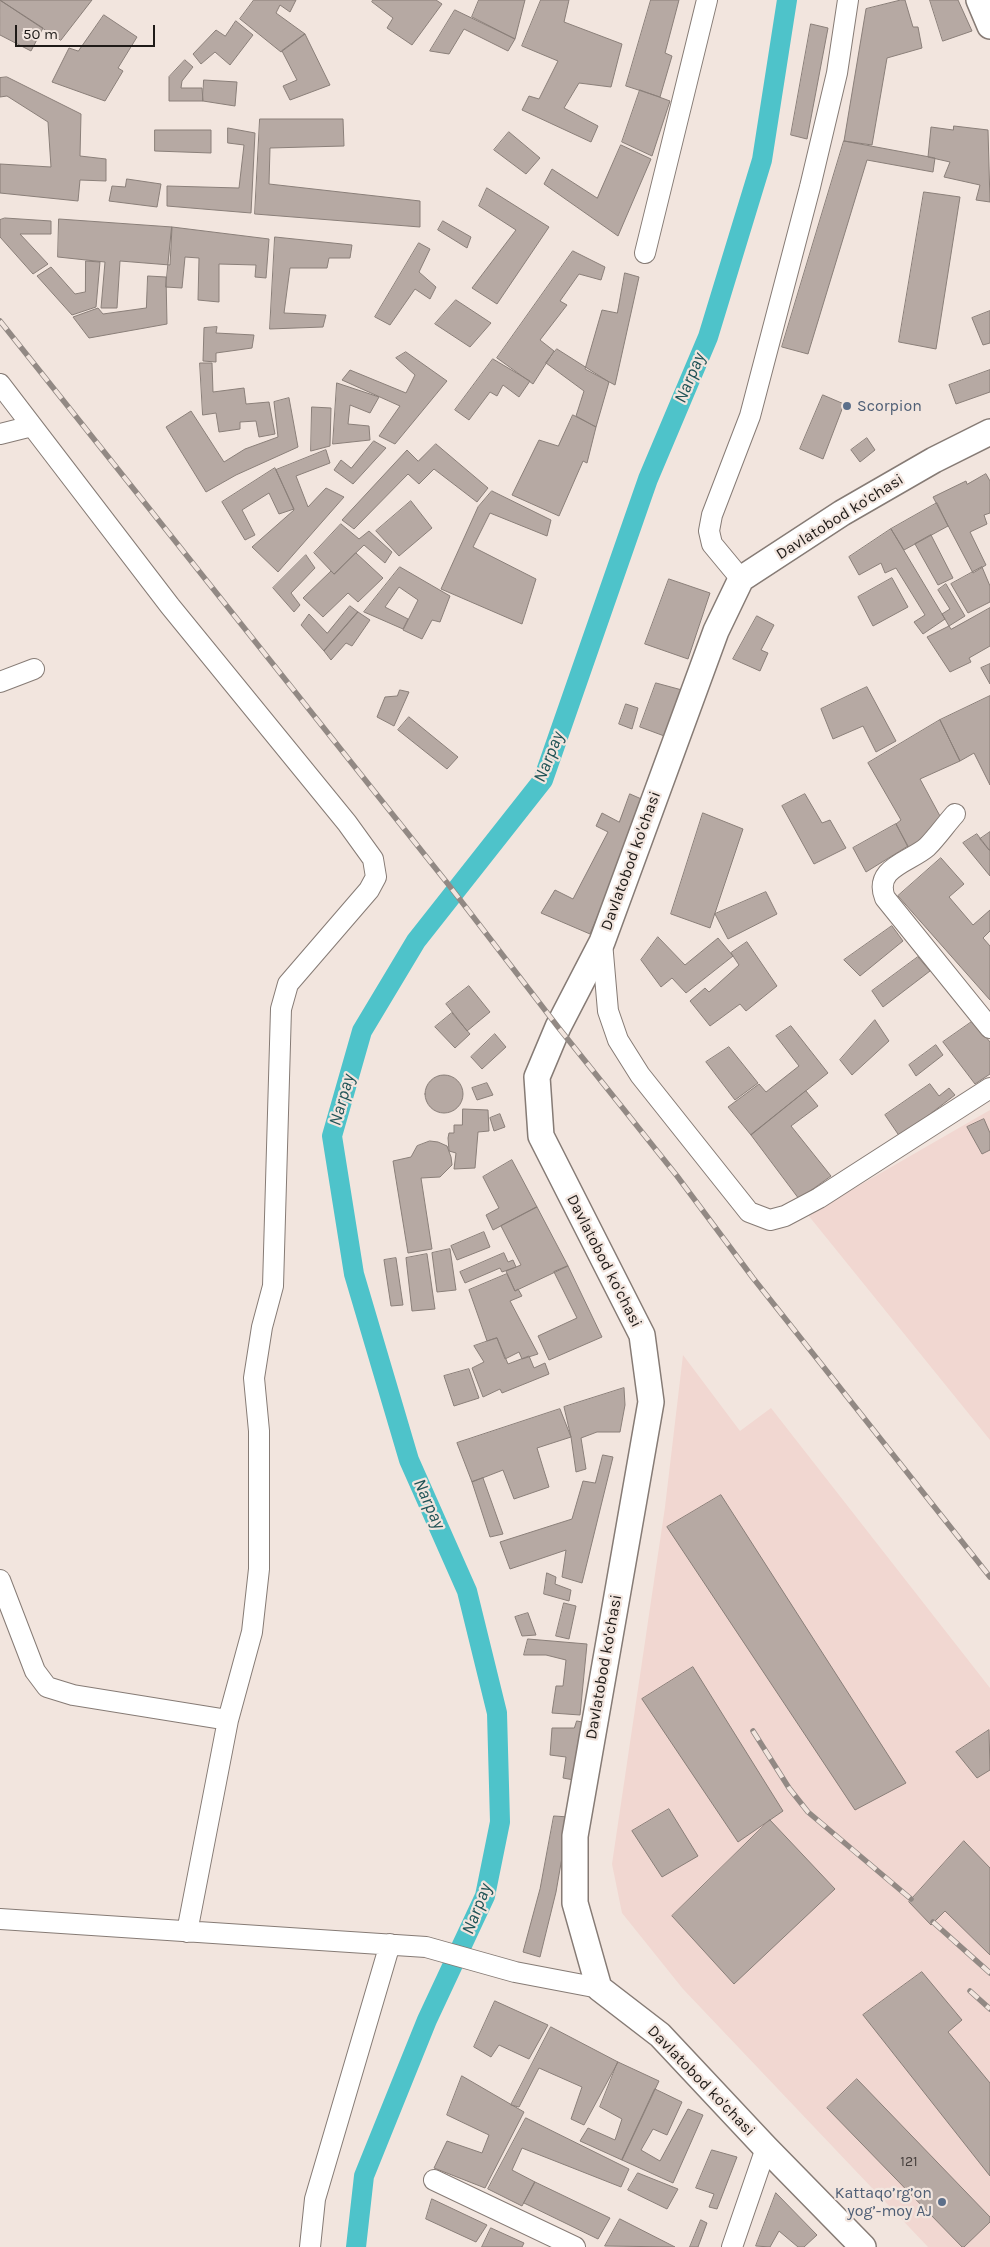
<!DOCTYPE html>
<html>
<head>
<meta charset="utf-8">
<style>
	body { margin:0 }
	#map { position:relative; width:990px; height:2247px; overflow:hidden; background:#f2e5de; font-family:Karla,sans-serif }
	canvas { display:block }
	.scale { position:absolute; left:15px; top:25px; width:140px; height:22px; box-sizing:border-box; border:2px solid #1f1b18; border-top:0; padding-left:6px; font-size:15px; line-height:18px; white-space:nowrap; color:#1f1b18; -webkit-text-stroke:4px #f2e5de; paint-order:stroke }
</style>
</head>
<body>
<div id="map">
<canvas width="990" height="2247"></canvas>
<div class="scale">50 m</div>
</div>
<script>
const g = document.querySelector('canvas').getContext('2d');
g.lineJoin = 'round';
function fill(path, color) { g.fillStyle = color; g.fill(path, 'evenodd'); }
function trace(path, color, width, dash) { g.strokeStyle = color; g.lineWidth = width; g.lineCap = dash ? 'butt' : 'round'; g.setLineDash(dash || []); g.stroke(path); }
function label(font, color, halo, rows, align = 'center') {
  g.font = font + ' Karla,sans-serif'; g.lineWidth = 4.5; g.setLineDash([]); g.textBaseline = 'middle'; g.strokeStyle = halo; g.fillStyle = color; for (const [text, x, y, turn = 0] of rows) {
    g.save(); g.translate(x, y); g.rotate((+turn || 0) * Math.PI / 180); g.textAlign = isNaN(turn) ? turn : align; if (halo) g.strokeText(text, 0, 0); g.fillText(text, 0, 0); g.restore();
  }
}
fill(new Path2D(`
	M990 1110V1440L808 1215Z
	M683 1355 740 1431 771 1408 990 1688V2247H928L683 1989 622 1913 612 1864 665 1507Z`), '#f1d7d1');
trace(new Path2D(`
	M356 2247 364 2176 427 2020 485 1896 500 1822 497 1713 467 1591 409 1460 354 1274 332 1136 362 1031 416 941 543 780 648 479 708 337 762 160 787 0`), '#4ec3ca', 20);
const building = new Path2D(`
	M0 0 43 28 31 51 0 35Z
	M0 0H92L61 40Z
	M254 0H296L290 12 280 5 276 13 305 34 281 52 240 19Z
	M373 0H436L442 4 412 45 387 28 393 18 372 2Z
	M479 0H525L515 39 472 17Z
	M541 0H569L564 22 622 44 611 87 579 83 564 108 598 126 591 142 522 110 529 96 539 99 558 61 522 46Z
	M651 0H679L665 53 672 56 660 97 626 86Z
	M901 0H905L913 27H918L922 48 887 58 872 145 844 141 866 9Z
	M930 0H958L972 31 943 41Z
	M455 10 515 39 508 51 464 29 449 54 430 51Z
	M104 15 137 37 118 68 123 71 105 101 52 82 69 48 78 51Z
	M236 21 253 35 230 65 215 52 201 64 193 54 216 30 225 36Z
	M811 24 828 28 807 139 791 135Z
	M305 34 330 85 290 100 283 86 297 80 282 51Z
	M185 60 193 67 182 81 181 88H202L203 101H169V77Z
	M7 77 81 114 80 156 106 159V181L80 180 78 201 0 193V164L51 167 48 122 7 96 0 97V78Z
	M204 80 237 82 235 106 203 101Z
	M640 90 670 101 652 156 622 142Z
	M260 119H343L344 146 270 148 269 184 420 201V227L255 214Z
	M954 126 988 130 990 202 976 200 980 185 944 177 950 162 928 157 931 127 953 130Z
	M228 128 255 133 251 213 167 206V186L239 188 244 145 228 143Z
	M155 130H211V153L155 151Z
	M509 132 540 158 526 174 494 150Z
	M844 141 935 158 933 172 867 160 808 354 782 347Z
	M621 145 651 159 618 236 544 184 552 169 597 198Z
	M127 179 161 184 157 207 109 201 112 186 125 187Z
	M487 188 549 227 497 304 472 288 516 230 479 206Z
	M924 192 960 197 936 349 899 342Z
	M5 218 51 221V234H20L48 264 33 274 0 237V220Z
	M59 219 172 227 170 265 120 261 117 308H101L105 262 58 257Z
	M443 221 471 237 467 248 438 230Z
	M172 227 269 239 266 278 255 277 256 265 219 264V302L198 300 199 258 185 257 182 288 166 287Z
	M275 237 352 245 350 258H329L327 268H290L284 313 326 315 323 327 270 329Z
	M419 243 430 249 419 272 436 287 430 299 415 289 390 325 375 317Z
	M573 251 605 267 601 280 579 274 560 301 567 305 540 340 554 351 533 384 497 358Z
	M86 261 100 262 96 307 72 315 37 276 51 267 75 294 85 292Z
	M625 273 639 277 615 385 585 369 602 310 617 313Z
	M148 276 166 277 167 324 89 338 73 317 98 308 103 314 146 308Z
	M456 300 491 323 470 347 435 324Z
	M990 311V343L983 345 972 318Z
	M217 327 216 333 254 335 252 348 216 353V362L203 361 204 328Z
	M557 349 609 382 596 427 576 416 584 391 546 363Z
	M406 352 447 381 395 444 379 436 400 406 342 380 350 370 406 393 415 375 396 358Z
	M493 359 530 381 519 397 503 385 497 396 490 392 469 420 455 410Z
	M200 363H212L213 392 244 388 246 404 269 402 275 434 259 437 256 421 240 422V429L219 432 216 413 203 415Z
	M990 370V392L956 404 949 385Z
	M337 383 379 397 370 413 350 405 348 424 369 426 370 440 333 444Z
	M823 395 844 404 823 459 800 449Z
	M289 398 298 447 236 475 206 492 166 427 191 411 224 462 245 449 278 437 274 402Z
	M312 407 331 408 330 446 311 451Z
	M573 415 596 427 587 463 583 461 559 516 512 495 539 440 558 446Z
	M867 438 875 450 860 462 851 450Z
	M374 441 386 448 353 484 334 470 341 460 351 468Z
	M436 444 488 488 477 502 434 469 419 484 408 474 354 529 342 520 407 450 418 461Z
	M326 450 330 463 296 476 308 507 326 488 344 497 278 572 252 547 294 510 276 470Z
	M275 468 294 509 279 514 269 493 242 510 255 535 245 540 222 502Z
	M986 474 990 481V513L984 515 987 524 970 532 986 565 973 573 933 497 966 481 967 484Z
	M492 491 551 520 547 536 490 513 473 547 536 579 522 624 441 589 478 507Z
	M411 501 432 528 399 556 376 531Z
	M937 503 948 526 904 550 891 529Z
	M341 524 359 539 369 531 392 552 385 563 364 545 334 574 314 553Z
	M891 529 945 619 923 634 914 622 925 615 896 568 885 573 881 563 859 575 849 557Z
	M931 535 953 578 938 585 915 544Z
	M356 553 383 578 358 602 348 593 323 617 303 598 331 571 334 574Z
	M306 555 315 568 291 593 300 605 294 612 273 588Z
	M400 567 450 596 440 622 432 620 422 639 403 630 418 600 399 587 385 607 408 619 403 629 364 612Z
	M982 567 990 586V602L968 613 951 584Z
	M892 578 908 607 873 626 858 597Z
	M669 579 710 593 688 659 645 644Z
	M946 584 965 616 949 626 942 614 950 609 938 590Z
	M350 606 358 612 324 651 301 625 309 614 327 633Z
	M990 608V646L969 658 971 662 950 672 927 637 949 626 951 629Z
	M358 612 370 620 352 646 346 643 331 660 324 651Z
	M757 616 774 625 761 650 768 653 760 671 733 659Z
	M990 664V684L981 668Z
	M656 683 682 690 667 737 640 727Z
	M867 687 896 741 876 752 863 726 833 739 821 709Z
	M400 690 409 692 394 726 377 717 385 697 397 696Z
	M990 696V785L974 753 960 761 940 720Z
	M626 704 638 708 632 729 619 724Z
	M409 717 458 757 447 769 398 730Z
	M940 720 960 761 920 779 947 829 910 851 896 824 901 820 868 763Z
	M630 794 646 801 590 934 541 913 555 890 573 899 608 832 596 826 602 813 619 822Z
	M805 794 822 823 830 820 846 848 814 864 782 806Z
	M703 813 743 829 710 928 671 914Z
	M896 824 908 846 866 872 853 848Z
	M990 832V849L989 850 980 839Z
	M977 834 990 851V876L963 843Z
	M941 858 964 884 949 897 973 925 990 910V931L983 938 990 946V1000L898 896Z
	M766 892 777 914 728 939 715 914Z
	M892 926 903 941 860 976 844 960Z
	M658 937 685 965 718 938 733 956 686 993 672 978 661 987 641 960Z
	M747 942 777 986 746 1011 740 1004 710 1026 690 1001 705 988 709 992 739 965 731 953Z
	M918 957 930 971 883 1007 872 991Z
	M469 986 490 1012 467 1031 446 1004Z
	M452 1013 470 1034 455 1048 435 1027Z
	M875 1020 889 1041 852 1075 840 1060Z
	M973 1021 990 1042V1074L975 1084 943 1042Z
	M791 1026 828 1073 751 1135 728 1107 759 1084 766 1092 799 1066 776 1036Z
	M495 1034 506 1047 482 1069 471 1057Z
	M936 1045 943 1055 916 1076 909 1065Z
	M729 1047 758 1083 735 1100 706 1062Z
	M425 1094a19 19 0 1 1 38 0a19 19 0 1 1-38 0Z
	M487 1083 493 1095 477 1100 472 1088Z
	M930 1084 939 1096 949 1088 955 1095 900 1137 885 1115Z
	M806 1091 818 1106 791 1126 831 1176 799 1199 751 1135Z
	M463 1109 488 1110 489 1131 478 1132 475 1168 454 1169 456 1153 449 1151 448 1138 449 1133H454V1125H462Z
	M500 1114 505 1127 494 1131 490 1118Z
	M984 1119 990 1133V1150L982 1154 967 1127Z
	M430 1141 438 1142 447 1146 451 1157 452 1165 440 1177 421 1178 432 1249 408 1253 393 1161 411 1157 417 1146Z
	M512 1160 537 1207 493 1230 486 1215 499 1208 483 1177Z
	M537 1207 568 1266 515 1291 506 1271 521 1265 501 1226Z
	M484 1232 490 1247 457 1260 451 1246Z
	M450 1249 456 1290 437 1292 432 1253Z
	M504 1253 508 1262 513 1260 516 1267 502 1272 500 1268 465 1283 460 1272Z
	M427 1254 435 1309 412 1311 406 1258Z
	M396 1258 403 1305 391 1306 384 1260Z
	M568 1266 602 1337 549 1360 538 1336 577 1318 554 1272Z
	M507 1274 515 1291 518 1289 522 1296 510 1301 538 1354 522 1359 519 1352 505 1359 497 1338 487 1341 469 1290Z
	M497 1338 508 1364 529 1356 534 1368 545 1363 549 1374 502 1393 500 1389 483 1397 472 1368 484 1362 474 1346Z
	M469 1369 479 1398 454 1406 444 1376Z
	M624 1388 625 1405 620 1432H597L581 1438 586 1469 576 1472 571 1437 564 1407Z
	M560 1409 571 1437 537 1448 549 1487 514 1499 503 1470 472 1482 457 1443Z
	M603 1455 613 1457 582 1583 562 1577 566 1550 510 1569 500 1542 572 1519 583 1481 595 1483Z
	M483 1478 503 1534 490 1537 472 1482Z
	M721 1495 906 1783 855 1810 667 1527Z
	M547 1573 556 1577 555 1584 571 1590 569 1601 544 1594Z
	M564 1603 576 1606 569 1639 556 1636Z
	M528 1613 536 1635 522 1636 515 1617Z
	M528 1639 587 1644 580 1715 552 1713 556 1686H563L566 1660 546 1655H524Z
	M693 1667 783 1811 738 1842 642 1699Z
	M577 1721 582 1722 574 1780 563 1778 566 1757 550 1755 552 1728H574Z
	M989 1730 990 1770 977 1778 956 1752Z
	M669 1809 698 1856 662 1877 632 1831Z
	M554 1816 569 1817 556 1892 540 1957 523 1952 540 1889Z
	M770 1820 835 1889 734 1984 672 1916Z
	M964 1841 990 1868V1955L945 1911 931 1925 909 1902Z
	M922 1972 962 2020 948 2032 990 2083V2176L863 2015Z
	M495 2001 548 2025 529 2059 499 2045 491 2057 474 2047Z
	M551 2027 618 2062 584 2125 571 2119 582 2087 539 2068 519 2107 511 2105Z
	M618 2062 659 2081 622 2160 580 2141 588 2128 615 2140 622 2119 600 2107Z
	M462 2076 524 2112 485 2188 434 2168 447 2141 482 2153 489 2135 447 2115Z
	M857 2079 990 2217V2222L964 2247H962L827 2108Z
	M655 2089 682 2102 667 2135 653 2129 641 2150 660 2161 688 2109 703 2115 673 2183 622 2160Z
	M526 2118 629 2169 621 2187 522 2148 512 2170 535 2182 522 2206 488 2189Z
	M712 2150 737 2157 717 2209 709 2207 714 2194 696 2188Z
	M638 2173 678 2189 667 2209 628 2190Z
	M535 2182 610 2218 598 2239 524 2203Z
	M776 2193 817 2235 804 2247H798L779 2231 770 2247 756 2246Z
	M432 2199 487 2225 476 2242 426 2219Z
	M620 2219 675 2247 605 2246Z
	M701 2220 707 2223 698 2247H690Z
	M491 2228 524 2243 522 2247H482Z`);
fill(building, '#b6a9a3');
trace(building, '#8a7f79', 1);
const minor = new Path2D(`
	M645 253 707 0
	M0 384 170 606 347 823 373 859 376 877 369 890 288 984 281 1009 273 1286 262 1327 254 1378 259 1431V1569L252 1632 228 1720 187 1932
	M0 434 32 426
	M741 579 712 544 709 531 712 515 750 416 810 187 837 73 848 0
	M0 682 34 669
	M955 814C946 824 937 837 927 847 910 862 873 868 885 898L990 1028
	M602 942 608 1011 618 1040 640 1075 749 1212 770 1220 785 1216 819 1198 990 1088
	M0 1580 35 1671 47 1687 73 1695 228 1720
	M0 1919 426 1947 515 1972 599 1988
	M434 2180 575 2247
	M310 2247 315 2199 390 1944
	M732 2247 766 2148`);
const tertiary = new Path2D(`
	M979 0 990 26
	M863 2247 766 2148 660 2035 599 1988 575 1903V1836L651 1402 642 1335 541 1136 537 1077 558 1027 602 942 716 631 741 579 842 513 934 460 990 432`);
trace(minor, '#867b75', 22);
trace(tertiary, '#867b75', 28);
trace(minor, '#fff', 20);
trace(tertiary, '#fff', 25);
const rail = new Path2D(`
	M0 321 448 884 558 1027 677 1176 753 1278 990 1577
	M753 1731 789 1788 808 1812 911 1899
	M933 1922 990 1973
	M970 1991 990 2009`);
trace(rail, '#928984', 5.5);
trace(rail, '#f2e5de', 4, [11]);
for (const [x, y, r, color] of [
	[847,406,5,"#5c6f8a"],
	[942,2202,5,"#5c6f8a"]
]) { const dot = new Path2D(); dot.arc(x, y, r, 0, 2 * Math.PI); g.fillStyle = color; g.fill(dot); trace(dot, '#f2e5de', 2); }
label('14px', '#453e3b', null, [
	["121",909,2162]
]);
label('16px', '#4e5e75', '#f2e5de', [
	["Scorpion",857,406],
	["Kattaqo’rg’on",932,2193,"right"],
	["yog’-moy AJ",932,2211,"right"]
], 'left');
label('16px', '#1f1b18', '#f2e5de', [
	["Davlatobod ko'chasi",840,517,-32],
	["Davlatobod ko'chasi",631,861,-70],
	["Davlatobod ko'chasi",604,1261,63],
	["Davlatobod ko'chasi",604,1667,-80],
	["Davlatobod ko'chasi",701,2081,46]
]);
label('italic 18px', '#215457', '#f2e5de', [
	["Narpay",690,378,-67],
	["Narpay",549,757,-68],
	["Narpay",342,1100,-74],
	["Narpay",429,1504,66],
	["Narpay",477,1909,-69]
]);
</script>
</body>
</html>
